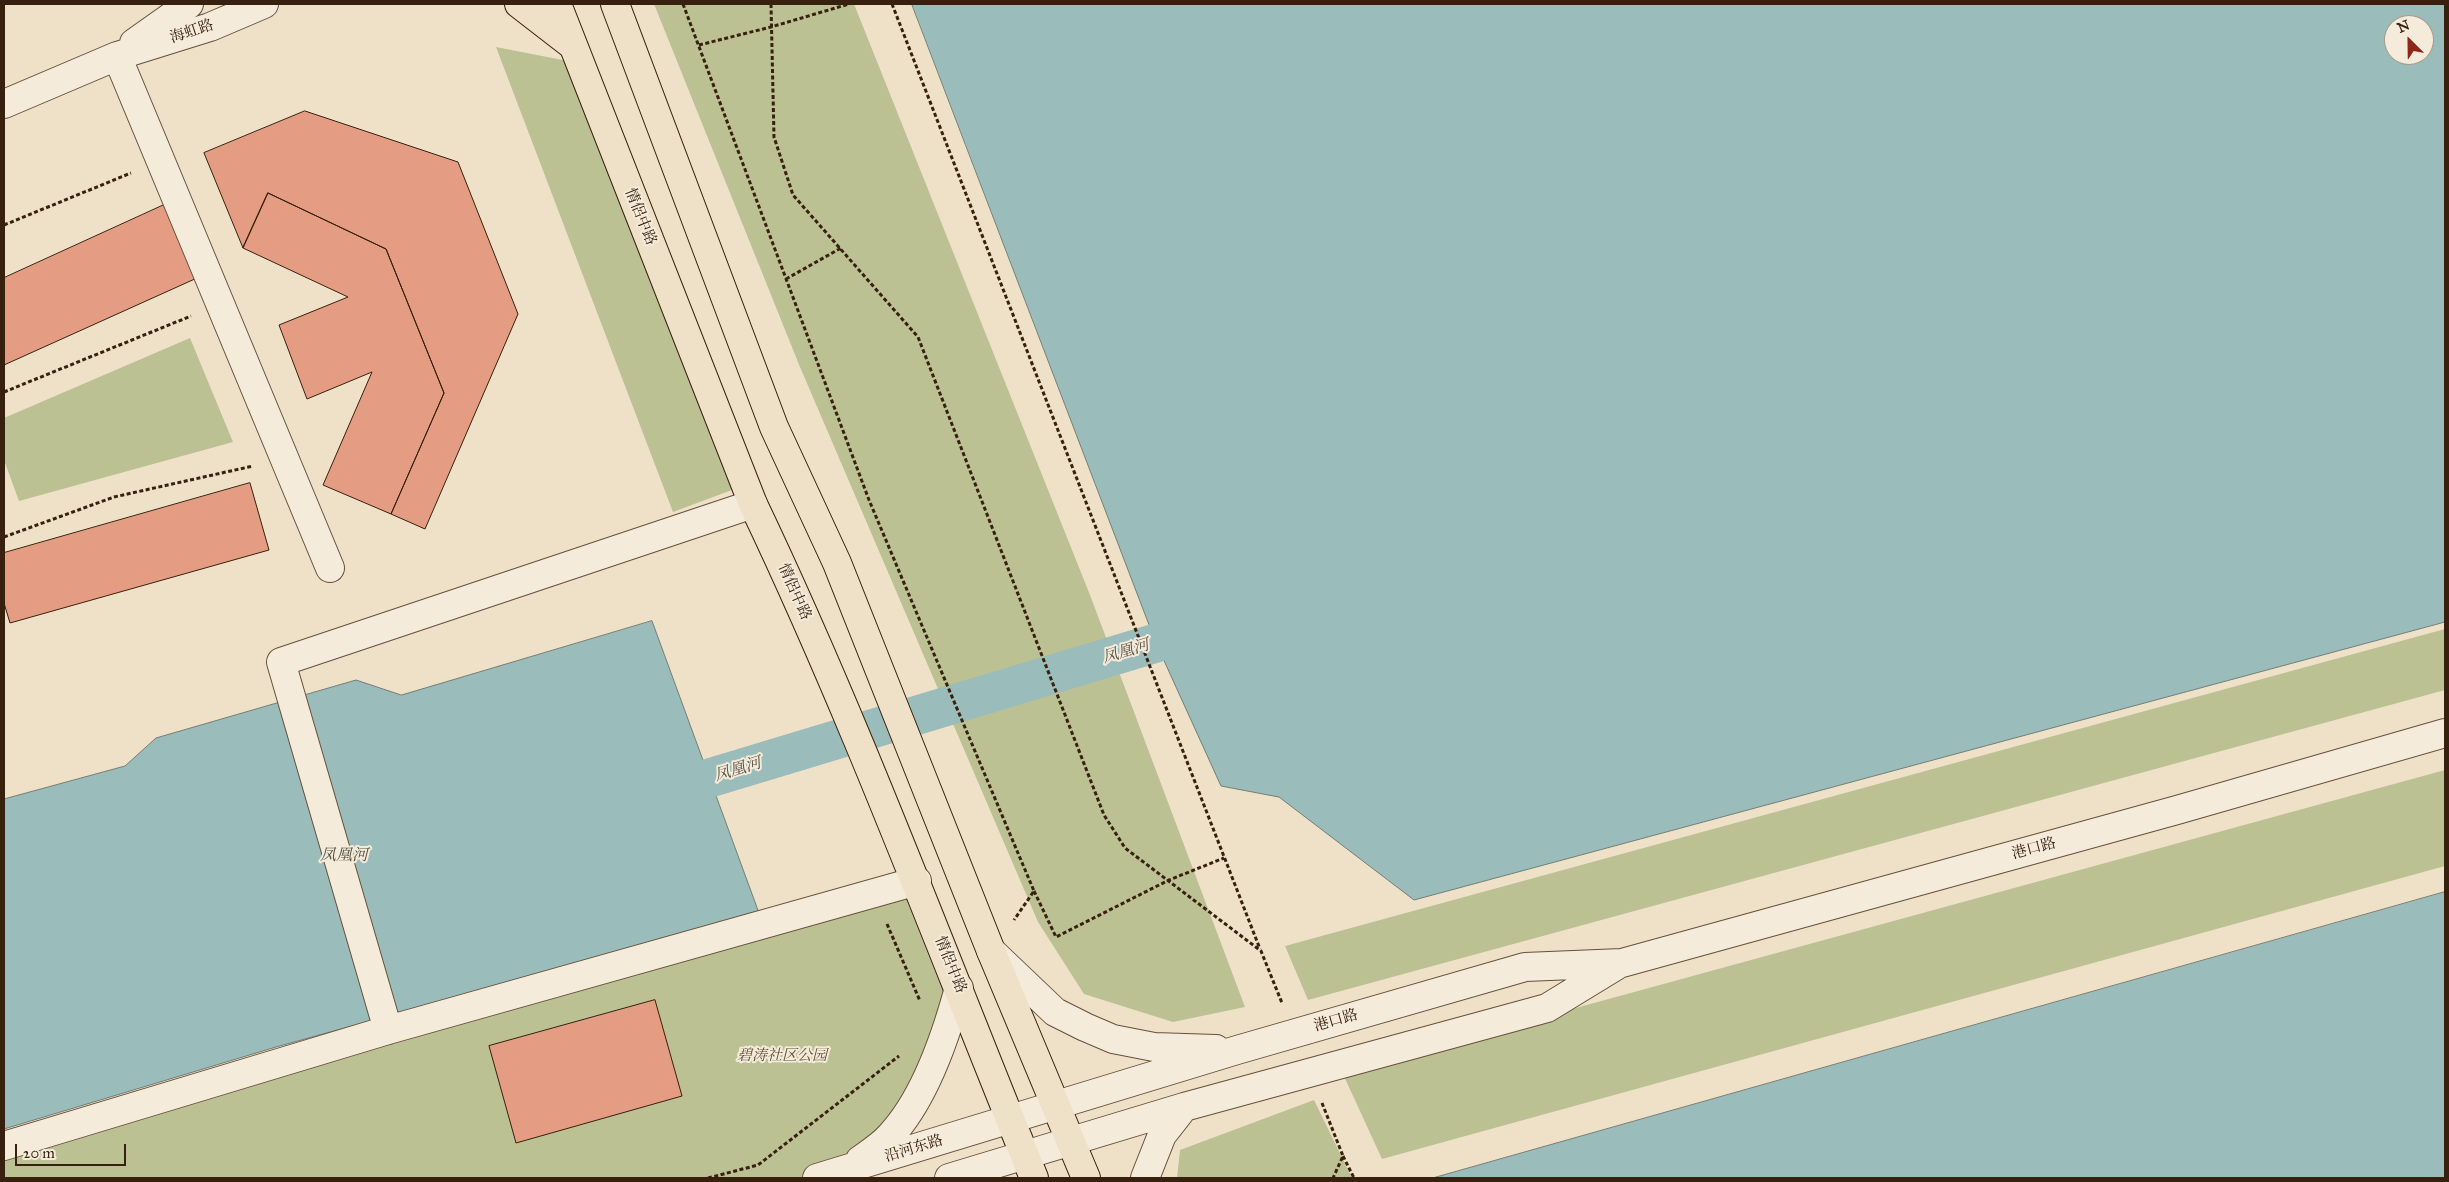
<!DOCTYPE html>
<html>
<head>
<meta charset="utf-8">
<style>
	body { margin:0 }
	#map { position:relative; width:2449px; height:1182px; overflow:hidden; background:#efe0c8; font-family:"IM FELL Great Primer",serif }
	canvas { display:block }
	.frame { position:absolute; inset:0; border:5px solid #37200d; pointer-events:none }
	.north { position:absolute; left:2384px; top:15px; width:50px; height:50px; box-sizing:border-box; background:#f5ebdb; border:1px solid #a99a89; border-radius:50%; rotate:337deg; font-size:14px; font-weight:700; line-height:20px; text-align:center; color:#37200d }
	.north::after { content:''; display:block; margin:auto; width:18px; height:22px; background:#8f2418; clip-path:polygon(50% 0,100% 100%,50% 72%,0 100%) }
	.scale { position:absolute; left:15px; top:1144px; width:111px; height:22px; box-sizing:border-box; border:2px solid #37200d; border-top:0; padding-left:6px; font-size:15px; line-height:18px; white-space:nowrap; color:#37200d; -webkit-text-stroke:4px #f5ebdb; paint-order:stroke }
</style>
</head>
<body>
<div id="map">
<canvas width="2449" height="1182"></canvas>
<div class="frame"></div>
<div class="north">N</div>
<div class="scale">20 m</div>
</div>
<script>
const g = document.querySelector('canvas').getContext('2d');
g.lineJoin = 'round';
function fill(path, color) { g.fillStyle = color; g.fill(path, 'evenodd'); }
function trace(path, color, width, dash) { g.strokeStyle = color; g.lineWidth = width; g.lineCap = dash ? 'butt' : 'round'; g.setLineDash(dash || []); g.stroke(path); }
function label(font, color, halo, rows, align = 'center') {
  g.font = font + ' "IM FELL Great Primer","Noto Serif SC",serif'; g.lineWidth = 4; g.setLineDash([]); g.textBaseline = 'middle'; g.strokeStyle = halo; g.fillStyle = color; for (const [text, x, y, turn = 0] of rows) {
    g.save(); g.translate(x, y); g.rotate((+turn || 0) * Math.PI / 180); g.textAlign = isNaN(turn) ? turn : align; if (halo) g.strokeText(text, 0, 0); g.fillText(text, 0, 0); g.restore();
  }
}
fill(new Path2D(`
	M654 4H854L1090 595 1245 1007 1173 1022 1084 994 1038 922 800 367Z
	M496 47 578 63 740 487 673 512Z
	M190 338 233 442 19 501 4 460V418Z
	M2445 629V690L1308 1000 1285 946Z
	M2445 770V866L1382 1159 1342 1072Z
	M911 893 963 1017 915 1107 825 1178H4V1155Z
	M1314 1100 1352 1178H1177L1180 1150Z`), '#bcc194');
const water = new Path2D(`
	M912 4H2445V622L1414 900 1279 797 1221 786 1156 643ZM2394 25H2424V55H2394Z
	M652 621 759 913 276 1047 4 1129V799L125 766 156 738 356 680 401 695Z
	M2445 892V1178H1433Z`);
fill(water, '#9abcba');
trace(water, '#727e75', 1);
trace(new Path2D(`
	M660 793 1156 643`), '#9abcba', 39);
const building = new Path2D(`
	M305 111 458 162 518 314 425 529 391 514 444 393 386 249 268 193 243 248 204 153Z
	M268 193 386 249 444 393 391 514 323 485 372 372 307 399 279 325 348 297 243 248Z
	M164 205 197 278 4 365V278Z
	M250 483 269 550 10 623 4 603V553Z
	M655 1000 682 1096 516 1143 489 1046Z`);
fill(building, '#e49c82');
trace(building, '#37200d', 1);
const minor = new Path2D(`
	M134 43 189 4
	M117 56 330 568
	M4 104 117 56 210 27 264 4
	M991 951 1055 1012 1085 1027 1113 1039 1154 1047 1216 1049
	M388 1030 281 662 753 504
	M4 1146 388 1030 917 881
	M860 1160C870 1153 882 1145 890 1136 925 1099 946 1036 959 988
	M817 1178 1237 1050 1525 967 1622 963 2177 810 2445 733
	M949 1178 1184 1107 1547 1008 1619 964
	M1145 1178 1162 1135 1184 1107`);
const highway = new Path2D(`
	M519 4 572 45
	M557 4 753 504C858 724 942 953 1034 1178
	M615 4 774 427 837 563 991 951 1086 1178`);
trace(minor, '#65503c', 30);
trace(highway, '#37200d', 30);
trace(new Path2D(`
	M683 4 869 500 1034 891 1014 920
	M771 4 774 137 793 195 918 337 1104 815 1125 848 1261 951 1282 1003
	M892 4 1260 949
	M699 45 771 27 849 4
	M4 225 131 173
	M786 279 841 248
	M4 392 191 316
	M4 537 114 497 253 466
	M1034 891 1056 937 1169 880 1224 858
	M887 924 920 1001
	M1322 1103 1343 1156 1333 1178
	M1343 1156 1354 1178
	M708 1178 758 1165 899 1056`), '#37200d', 3, [4, 2.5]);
trace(minor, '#f5ebdb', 28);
trace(highway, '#efe0c8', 28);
label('15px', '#37200d', '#f5ebdb', [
	["海虹路",192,32,-18],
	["情侶中路",640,217,68],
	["情侶中路",794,592,66],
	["港口路",2034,849,-15],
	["情侶中路",950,965,68],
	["港口路",1336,1021,-16],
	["沿河东路",914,1149,-17]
]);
label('italic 15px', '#5f5036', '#f5ebdb', [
	["碧涛社区公园",782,1056]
]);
label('italic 16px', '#554f41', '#f5ebdb', [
	["凤凰河",1126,652,-17],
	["凤凰河",738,770,-17],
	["凤凰河",344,856]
]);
</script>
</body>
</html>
